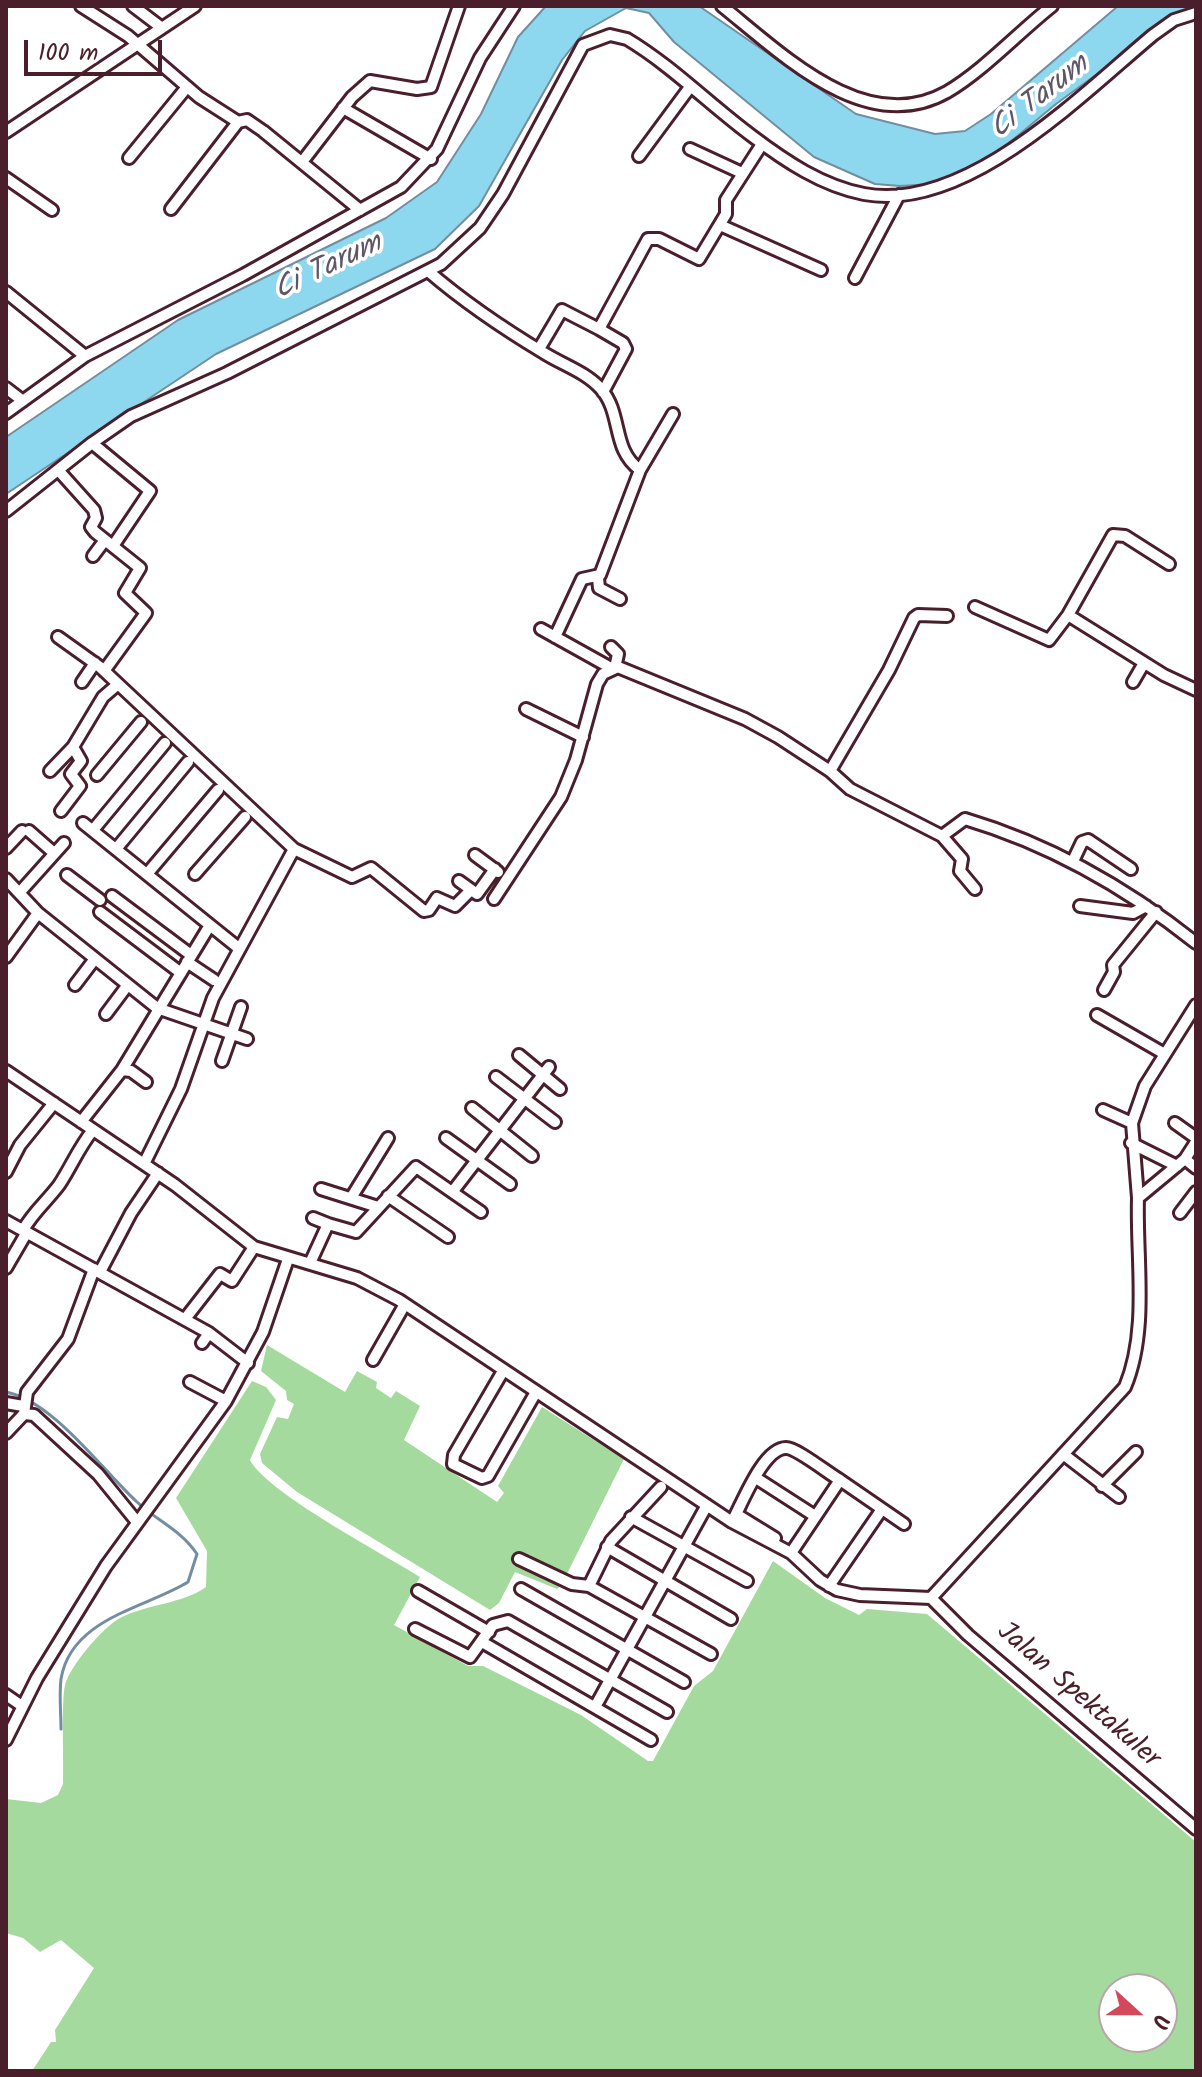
<!DOCTYPE html>
<html>
<head>
<meta charset="utf-8">
<style>
	body { margin:0 }
	#map { position:relative; width:1202px; height:2077px; overflow:hidden; background:#fff; font-family:Kalam,sans-serif }
	canvas { display:block }
	.frame { position:absolute; inset:0; border:8px solid #4a1f2b; pointer-events:none }
	.north { position:absolute; left:1098px; top:1973px; width:80px; height:80px; box-sizing:border-box; background:#fff; border:2px solid #b7a5aa; border-radius:50%; rotate:111deg; font-size:22px; font-weight:700; line-height:32px; text-align:center; color:#4a1f2b }
	.north::after { content:''; display:block; margin:auto; width:28px; height:36px; background:#d1495b; clip-path:polygon(50% 0,100% 100%,50% 72%,0 100%) }
	.scale { position:absolute; left:24px; top:40px; width:138px; height:36px; box-sizing:border-box; border:4px solid #4a1f2b; border-top:0; padding-left:10px; font-size:24px; line-height:28px; white-space:nowrap; color:#4a1f2b; -webkit-text-stroke:6px #fff; paint-order:stroke }
</style>
</head>
<body>
<div id="map">
<canvas width="1202" height="2077"></canvas>
<div class="frame"></div>
<div class="north">U</div>
<div class="scale">100 m</div>
</div>
<script>
const g = document.querySelector('canvas').getContext('2d');
g.lineJoin = 'round';
function fill(path, color) { g.fillStyle = color; g.fill(path, 'evenodd'); }
function trace(path, color, width, dash) { g.strokeStyle = color; g.lineWidth = width; g.lineCap = dash ? 'butt' : 'round'; g.setLineDash(dash || []); g.stroke(path); }
function label(font, color, halo, rows, align = 'center') {
  g.font = font + ' Kalam,sans-serif'; g.lineWidth = 7; g.setLineDash([]); g.textBaseline = 'middle'; g.strokeStyle = halo; g.fillStyle = color; for (const [text, x, y, turn = 0] of rows) {
    g.save(); g.translate(x, y); g.rotate((+turn || 0) * Math.PI / 180); g.textAlign = isNaN(turn) ? turn : align; if (halo) g.strokeText(text, 0, 0); g.fillText(text, 0, 0); g.restore();
  }
}
fill(new Path2D(`
	M267 1345 345 1392 357 1371 377 1382 376 1388 391 1398 396 1391 420 1406 404 1440 497 1502 504 1493 498 1486 542 1407 624 1459 561 1586 557 1589 515 1572 499 1603 490 1610 297 1492 262 1463 260 1454 277 1417 288 1419 294 1404 287 1400 286 1391 261 1371Z
	M252 1381 266 1387 276 1400 250 1460C267 1493 384 1554 420 1577L394 1625 468 1666H483L581 1715 648 1761H653L694 1686 713 1671 773 1561 825 1598 859 1615 867 1609 927 1614 1196 1842V2071H32L51 2042H56L55 2030 94 1968 61 1940 40 1952 23 1938 6 1933V1799L41 1803 58 1795 63 1784C64 1761 61 1702 65 1685 70 1666 103 1627 120 1618 147 1604 182 1604 206 1587L207 1551 176 1498ZM1114 1989H1162V2037H1114Z`), '#a4da9e');
const water = new Path2D(`
	M546 6H699L856 114 935 134 965 131 991 114 1118 6H1190L1056 104 992 157 933 184 900 186 875 184 814 157 674 42 649 13 626 8 585 31 562 60 479 206 435 249 216 354 6 494V437L178 320 386 218 437 182 481 114 518 37Z`);
fill(water, '#8dd8ee');
trace(water, '#728ea0', 2);
trace(new Path2D(`
	M6 1392C53 1401 102 1470 137 1502 157 1521 181 1530 197 1554L188 1582C146 1608 71 1618 61 1679 59 1695 61 1713 61 1729`), '#728ea0', 3);
const minor = new Path2D(`
	M81 6 128 36 199 97 238 122 247 120 263 131 360 210
	M133 6 162 28
	M722 6C782 54 866 138 947 92 983 71 1019 32 1052 6
	M343 108 431 159
	M6 132 195 6
	M690 149 742 173
	M639 156 690 87
	M129 158 187 87
	M302 162 352 97 370 81 417 89 431 87 459 6
	M6 178 52 210
	M171 209 238 122
	M720 225 821 270
	M428 271C464 302 504 329 544 353 563 365 586 372 601 389 623 414 611 449 640 470L600 575 582 579 555 637
	M855 278 899 195
	M6 292 85 356
	M599 329 623 343 626 349 603 392
	M539 349 562 310 599 329 648 239H659L699 259 726 214V200L762 144
	M6 388 23 401
	M6 413 85 356 243 275 401 187 437 149 480 58 514 6
	M92 443 150 491 113 546
	M640 470 673 414
	M59 471 94 510 96 518 91 527 95 532 140 568 125 593 146 613 104 671
	M6 511 92 443 131 416 227 373 441 264 480 228 503 194 583 45 610 35 627 39C672 66 710 105 752 136 785 161 822 186 864 194 966 213 1081 95 1153 35L1174 20 1196 13
	M93 556 105 540
	M598 578 599 588 620 599
	M975 607 1049 640 1068 615 1113 535 1125 536 1169 564
	M1068 615 1164 675 1196 690
	M541 629 611 668
	M58 637 100 667 294 849 352 877 371 868 424 911 429 910 437 898 455 906 470 891
	M611 647 618 654 615 668
	M82 682 95 663
	M1133 682 1144 663
	M526 709 583 737
	M50 771 73 747
	M830 771 889 670 914 618 918 615 947 616
	M97 775 141 722
	M61 811 80 786 71 774 81 761 73 747 103 697 117 685
	M83 823 236 946
	M93 830 165 743
	M29 831 54 853
	M942 836 965 819C1049 844 1128 889 1196 943
	M6 848 22 831
	M116 849 188 762
	M475 855 498 872
	M1073 861 1082 842 1088 840 1131 869
	M147 874 218 790
	M195 874 245 817
	M67 875 100 900
	M6 879 38 913 157 1008 247 1039
	M459 881 477 894 495 869
	M20 892 64 843
	M112 896 191 955
	M494 899 561 797 576 760 597 684 603 674 618 667 745 719 778 737 830 771 850 789 942 836 962 859 960 871 975 889
	M1080 906 1133 913 1146 906
	M100 912 181 973
	M6 957 38 913
	M187 962 214 980
	M75 985 94 960
	M1104 990 1114 972 1113 965 1156 912
	M106 1014 127 986
	M1097 1015 1163 1053
	M519 1055 560 1089
	M222 1061 241 1007
	M122 1070 131 1071 146 1082
	M6 1071 175 1185 254 1247 357 1278 399 1300 732 1522 791 1553 820 1580 837 1590 860 1595 931 1598 1125 1387C1149 1330 1136 1258 1138 1198L1185 1159 1196 1142
	M496 1077 555 1122
	M472 1108 532 1156
	M1103 1110 1132 1123
	M81 1122 122 1070 210 925
	M1175 1123 1196 1138
	M446 1138 510 1184
	M1131 1143 1177 1166
	M1185 1159 1196 1168
	M144 1164 181 1089 213 998 294 849
	M6 1172 20 1145 54 1103
	M321 1189 378 1207
	M453 1191 549 1067
	M388 1196 448 1237
	M351 1198 388 1138
	M1138 1198 1132 1123 1145 1086 1196 1005
	M1180 1213 1196 1192
	M313 1218 328 1224
	M6 1221 209 1333 248 1363
	M23 1230C34 1211 47 1201 59 1185 71 1167 79 1147 93 1130
	M311 1261 328 1224 356 1232 416 1167 481 1212
	M6 1268 27 1232
	M100 1272 131 1213 158 1173
	M185 1319 220 1274 232 1281 254 1247
	M202 1343 209 1333
	M373 1360 405 1304
	M503 1371 454 1455 453 1464 482 1478 488 1476 536 1392
	M190 1382 226 1401
	M6 1403 23 1406
	M24 1414 27 1392 68 1339 94 1269
	M6 1433 24 1414 34 1415 98 1474 137 1522
	M1063 1454 1119 1497
	M756 1478 815 1516
	M840 1480 904 1524
	M1102 1486 1136 1452
	M736 1514 775 1538
	M631 1517 747 1581
	M732 1522C742 1504 763 1448 786 1448 797 1448 829 1474 840 1480L791 1553
	M607 1547 731 1619
	M519 1559 572 1584 589 1586 711 1654
	M589 1586 611 1541 661 1487
	M829 1586 882 1509
	M521 1589 684 1682
	M418 1591 489 1632
	M931 1598 968 1635 1196 1829
	M415 1629 470 1657 493 1625 508 1621 667 1712
	M482 1642 651 1740
	M6 1695 22 1706
	M595 1707 707 1505
	M6 1740 37 1678 106 1566 226 1401 263 1332 288 1259`);
trace(minor, '#4a1f2b', 16);
trace(minor, '#fff', 10);
label('28px', '#4a1f2b', '#fff', [
	["Jalan Spektakuler",1077,1697,41]
]);
label('italic 30px', '#5e5666', '#fff', [
	["Ci Tarum",1041,99,-38],
	["Ci Tarum",329,269,-26]
]);
</script>
</body>
</html>
